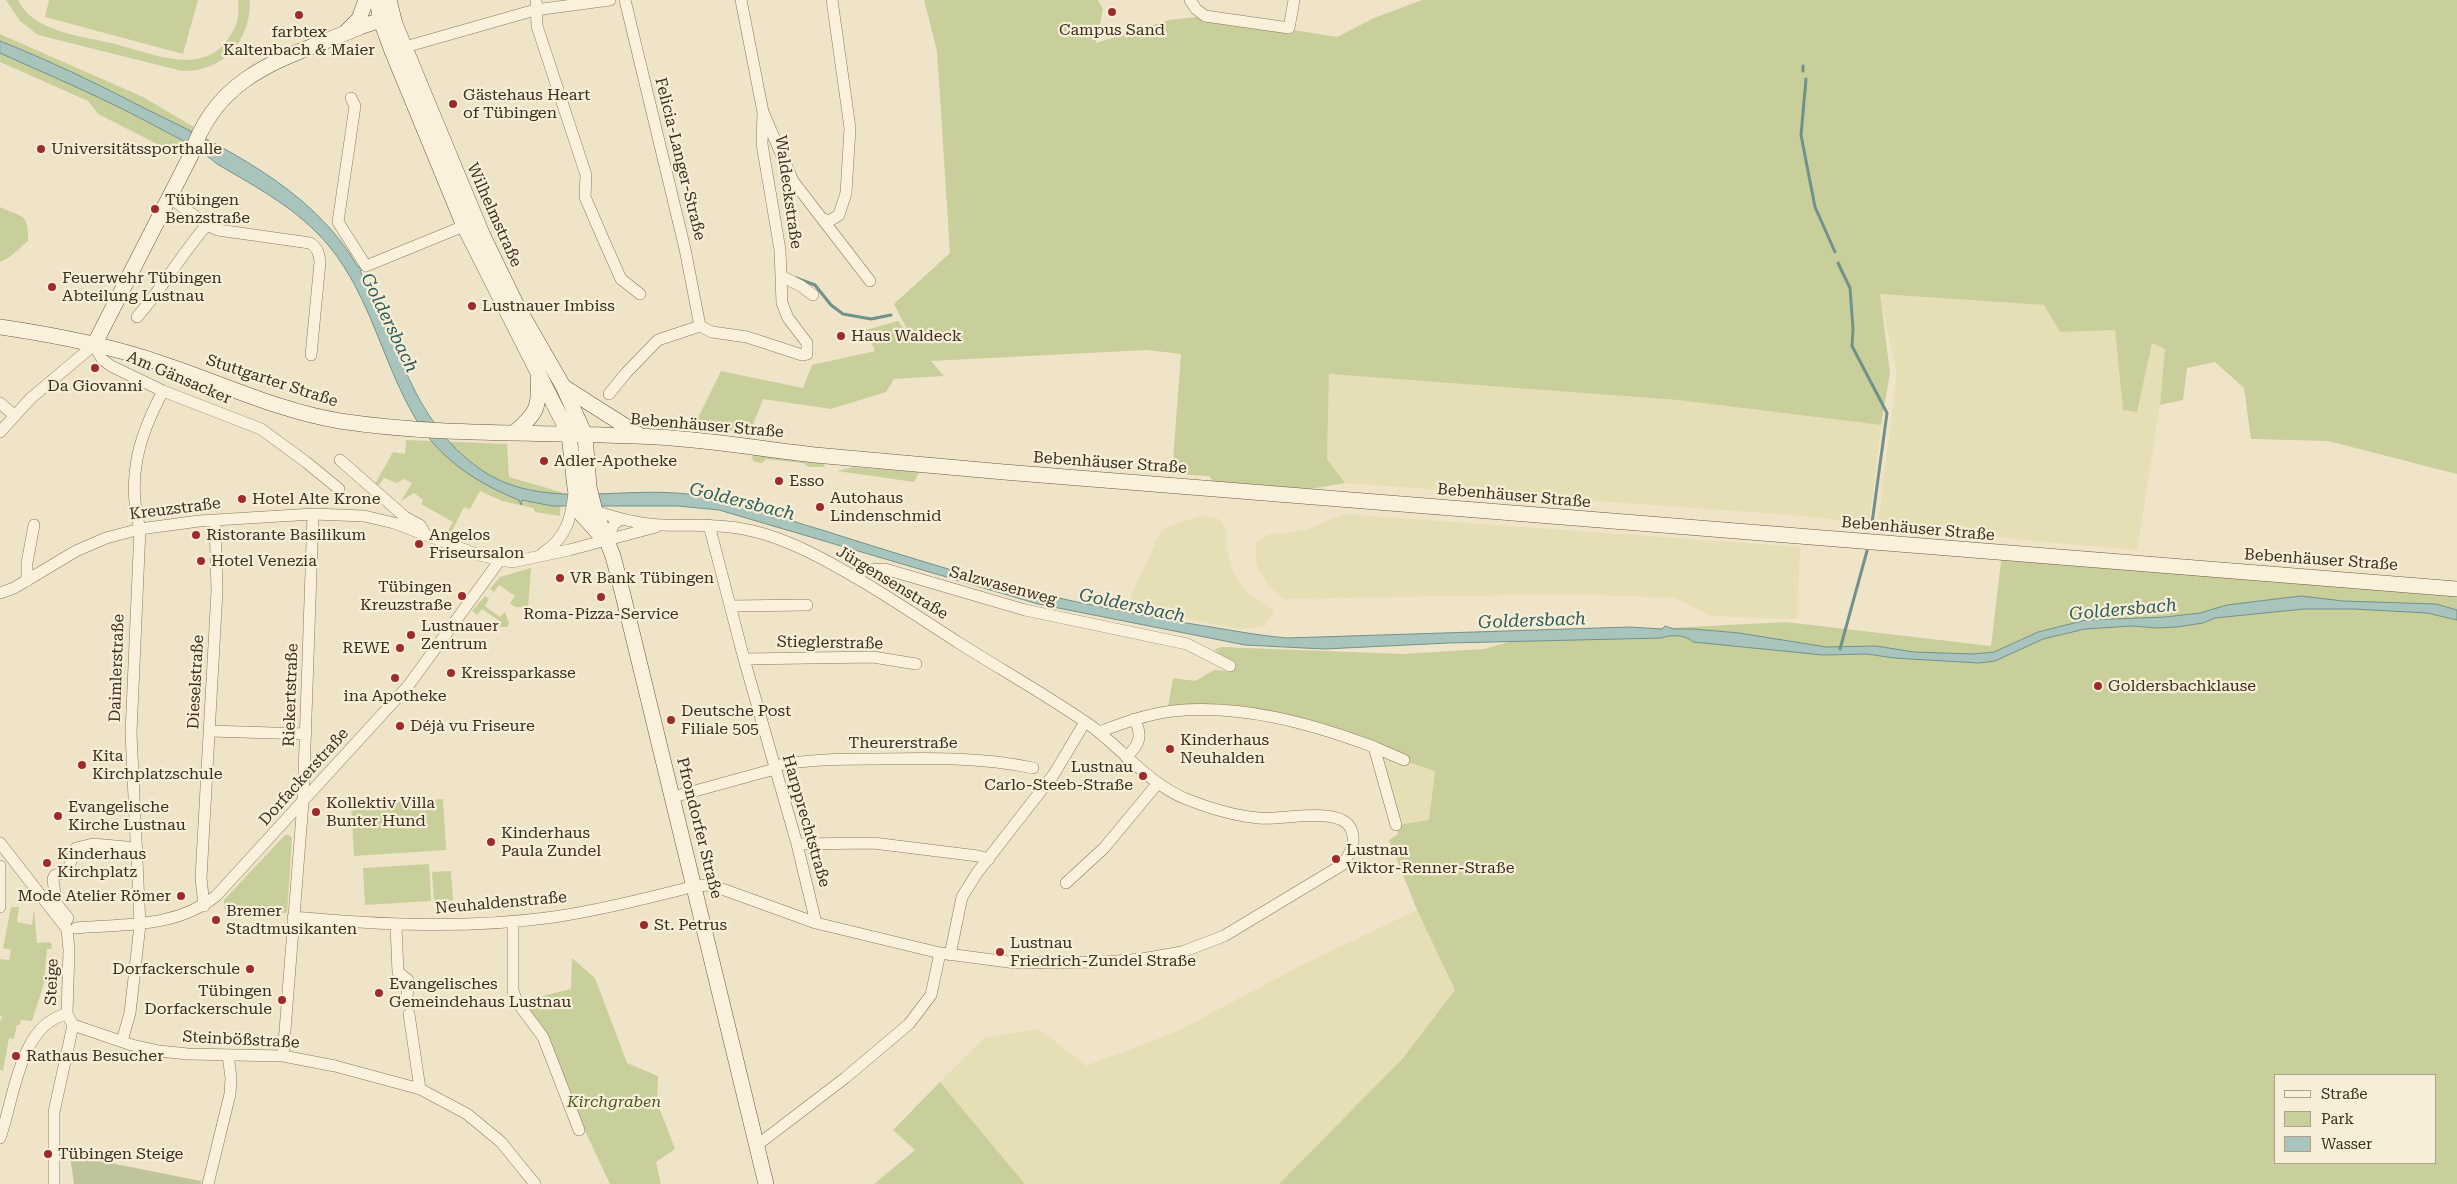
<!DOCTYPE html>
<html>
<head>
<meta charset="utf-8">
<style>
	body { margin:0 }
	#map { position:relative; width:2457px; height:1184px; overflow:hidden; background:#f0e4c8; font-family:"Roboto Serif",serif }
	canvas { display:block }
	.legend { position:absolute; left:2274px; top:1074px; width:162px; height:90px; box-sizing:border-box; background:#f7eed8; border:1px solid #ada18e; margin:0; padding:6px 9px; list-style:none; font-size:15px; color:#3d2e20 }
	.legend li { display:flex; align-items:center; gap:10px; height:25px }
	.legend b { width:25px; border:1px solid #ada18e }
</style>
</head>
<body>
<div id="map">
<canvas width="2457" height="1184"></canvas>
<ul class="legend">
<li><b style="height:6px;background:#faf1dc"></b>Straße</li>
<li><b style="height:14px;background:#c9cf9b"></b>Park</li>
<li><b style="height:14px;background:#a9c4bc"></b>Wasser</li>
</ul>
</div>
<script>
const g = document.querySelector('canvas').getContext('2d');
g.lineJoin = 'round';
function fill(path, color) { g.fillStyle = color; g.fill(path, 'evenodd'); }
function trace(path, color, width, dash) { g.strokeStyle = color; g.lineWidth = width; g.lineCap = dash ? 'butt' : 'round'; g.setLineDash(dash || []); g.stroke(path); }
function label(font, color, halo, rows, align = 'center') {
  g.font = font + ' "Roboto Serif",serif'; g.lineWidth = 4.5; g.setLineDash([]); g.textBaseline = 'middle'; g.strokeStyle = halo; g.fillStyle = color; for (const [text, x, y, turn = 0] of rows) {
    g.save(); g.translate(x, y); g.rotate((+turn || 0) * Math.PI / 180); g.textAlign = isNaN(turn) ? turn : align; if (halo) g.strokeText(text, 0, 0); g.fillText(text, 0, 0); g.restore();
  }
}
fill(new Path2D(`
	M1879 294 2044 305 2060 332 2115 330 2123 410 2137 411 2152 343 2165 349 2160 405 2137 550 2033 541 1878 523 1897 375Z
	M1329 374 1678 400 1881 425 1869 523 1791 515 1345 483 1327 459Z
	M1343 514 1800 547 1797 619 1711 616 1675 598 1570 594 1284 599 1268 585 1256 564V543L1268 535 1307 530Z
	M1200 516 1219 519 1226 528 1227 550 1232 570 1244 590 1274 611 1265 626 1240 629 1126 607 1159 535 1169 526Z
	M1374 747 1435 770 1429 820 1396 825Z
	M1417 910 1455 990 1403 1058 1279 1184H1025L940 1082 986 1037 1039 1029 1086 1066 1174 1033 1300 966Z`), '#e6deb5');
fill(new Path2D(`
	M6 0H18C34 33 84 36 115 44 150 53 202 77 228 39 237 27 240 15 238 0H250C251 41 223 72 182 71L38 35 20 21Z
	M49 0H198L183 54 45 17Z
	M924 0H1098L1103 9 1096 43 1169 20 1205 16 1337 37 1374 18 1422 0H2457V474L2328 441 2251 439 2244 388 2215 362 2187 368 2183 400 2160 405 2165 349 2152 343 2137 412 2123 410 2115 330 2060 332 2044 305 1880 294 1890 373 1881 425 1678 400 1329 374 1327 459 1345 483 1310 489 1213 481 1209 476 1172 474 1181 354 1147 350 931 361 944 376 894 379 886 392 831 409 763 399 750 433 694 426 721 371 803 388 812 365 875 351 866 330 898 321 911 337 894 304 950 253 937 51Z
	M0 34 143 97 194 127 179 155 98 114 88 101 0 62Z
	M0 207C22 218 29 212 28 241L11 256 0 262Z
	M406 440 507 444 509 477 561 492 560 516 535 512 533 508 502 501 480 491 470 509 464 507 450 535 446 534 453 522 421 504 423 500 414 493 401 501 412 483 404 479 397 483 384 478 378 486 375 484 393 452 405 454Z
	M754 454 824 464 825 467H809L803 463 766 459 762 463 755 462 751 458Z
	M853 467 919 472 914 482 837 471Z
	M2002 553 2457 591V1184H1279L1403 1058 1455 990 1417 910 1389 840 1398 834 1396 825 1429 820 1435 771 1283 720 1167 712 1173 678 1195 681 1214 670 1229 671 1215 649 1221 647 1402 654 1484 649 1534 635 1786 622 1991 646ZM2276 1075H2436V1163H2276Z
	M531 568 528 608 515 607 510 603 515 596 499 585 494 592 490 589 500 577Z
	M485 596 489 599 485 606 500 617 505 612 509 624 507 627H497L501 622 482 609 477 615 472 611Z
	M443 799 446 850 354 856 351 805Z
	M285 835H289L292 838 287 913 224 909V900Z
	M429 864 431 901 365 905 363 868Z
	M451 871 453 900 434 902 432 872Z
	M11 907H19L17 922 32 925 34 909 37 943 51 942 52 949H47L44 983 32 1021 21 1020 20 1025H17L14 1039 9 1038 3 1071 0 1070V1022L2 1016H0V959L9 960 11 950 3 948Z
	M572 958 595 978 627 1063 658 1076 657 1102 675 1149 656 1162 661 1184H610L558 1074 517 1002 571 989Z
	M940 1082 1025 1184H874L915 1150 893 1130Z`), '#c9cf9b');
fill(new Path2D(`
	M70 1155 201 1181V1184H74Z`), '#bfc49a');
const water = new Path2D(`
	M0 41C48 60 96 83 142 107 221 146 312 187 358 267L362 268V270L360 271C400 342 410 420 480 469 540 511 616 486 687 494 733 500 777 517 822 530 866 544 911 558 955 571 1031 594 1108 609 1186 623 1220 628 1253 635 1287 638L1630 627 1662 629 1665 626 1674 629H1694L1739 633 1826 647 1876 646 1914 652 1973 654 1994 652 2038 632 2086 620 2165 617 2200 613 2227 605 2284 598 2301 596 2343 601 2436 604 2457 610V620L2427 613 2354 609H2304L2215 618 2203 623 2177 627 2157 628 2132 626 2085 629 2043 639 1995 661 1979 663 1894 658 1867 654 1823 655 1693 642C1687 635 1671 634 1662 638L1449 643 1324 649 1245 645 1038 604 719 510 678 506H552L522 500 521 505 519 500C478 484 440 459 417 421 383 365 371 297 329 246 298 209 258 188 217 164 213 161 210 158 206 155 201 149 166 132 157 127 106 99 53 77 0 53Z`);
fill(water, '#a9c4bc');
trace(water, '#6f938a', 1);
trace(new Path2D(`
	M1803 71V66
	M1806 79 1801 135 1815 207 1835 252
	M1838 263 1850 288 1853 329 1852 346 1887 413 1872 523
	M796 278 815 285 831 305 843 314 871 319 891 315
	M1840 649 1867 551`), '#6f938a', 3);
const street = new Path2D(`
	M536 0 537 26 586 175 585 197 608 250 621 279 640 294
	M625 0 685 249 700 326
	M741 0 763 112 793 181 870 281
	M1190 0 1196 9 1205 16 1289 28 1294 0
	M398 49 535 10 610 0
	M351 98 355 106 338 222 366 266 464 226
	M169 197 207 225 218 230 310 243C318 248 319 254 320 262L311 355
	M823 219 829 221 839 215 846 193 850 128 832 0
	M783 277 801 286 813 295
	M137 317C163 288 181 254 207 225
	M609 394 626 373 658 340 700 326 712 332 747 337 802 355 807 354V343L788 318 782 303 780 250 762 144 763 112
	M0 403 14 415
	M0 432 31 398 94 345 102 359 111 366 163 391 261 429 306 462 339 489
	M340 460 405 517 420 525 425 534
	M709 525 744 659 797 844 816 923
	M606 541 614 524 621 519
	M543 553C566 538 571 519 574 493
	M854 577 865 570 885 569 1025 610 1187 644 1230 666
	M27 581V563L34 525
	M0 593 14 588 76 551 106 538 140 529 199 521 313 514 364 516 394 523 479 555 512 562 569 550 656 527
	M731 606 807 605
	M744 659 873 657 916 664
	M210 731 306 734
	M1099 732C1123 723 1147 714 1173 711 1241 704 1310 723 1374 747L1396 825
	M1374 747 1404 760
	M1126 757C1140 745 1143 735 1134 719
	M774 766C808 759 843 759 877 759 929 758 981 757 1033 768
	M673 797 775 769
	M0 843 67 929 69 950 67 1014 73 1025 132 1045 159 1051 188 1054 283 1056 335 1066 420 1089 467 1114 501 1142 535 1184
	M797 844 873 843 978 856 989 859
	M0 866V907
	M1066 883 1104 848 1158 783
	M204 906 201 878 217 591 215 520
	M293 917C380 925 467 929 554 917 601 910 649 898 695 886L711 885 816 923 940 953 1016 963 1103 962 1142 959 1182 952 1224 936 1342 865C1350 854 1357 843 1351 829 1340 805 1282 821 1259 818 1234 816 1209 808 1186 799 1147 783 1121 747 1087 723 1046 695 1002 670 959 643 909 611 860 577 807 551 788 542 769 534 748 530 721 524 692 526 664 525 641 525 616 518 595 511
	M513 922V991L517 1002 543 1037 579 1130
	M64 924 68 918 56 903 53 879 55 875 67 872 76 848 93 844 137 848
	M396 926 398 972 408 980 407 1000
	M76 928C125 924 176 928 216 896L408 686 500 560
	M950 955 962 897 977 873 1054 774 1085 722
	M409 1014 420 1089
	M122 1041 130 1013 140 925 131 733 140 529C126 478 139 436 163 391
	M283 1056 303 802 313 514
	M0 1138C14 1100 19 1024 67 1014
	M756 1146 845 1078 909 1024 931 995 940 953
	M54 1184V1112L73 1025
	M208 1184 230 1094 231 1078 228 1055`);
const secondary = new Path2D(`
	M377 0 381 21 392 51 464 226 569 434 575 488 582 515 601 536
	M389 0 395 24 483 236 517 306 563 386 585 435 589 487 595 511 613 556 623 595 766 1184
	M346 32 359 19 366 0
	M0 327C54 335 108 345 160 363 219 382 278 411 340 421 445 437 551 431 657 437 710 440 762 449 815 455 878 461 941 466 1004 472L2457 589
	M94 345 191 155C218 71 288 58 360 27L375 22 390 20
	M564 387 641 436
	M514 433C536 414 540 408 538 379`);
trace(street, '#8d765c', 12);
trace(secondary, '#6f573f', 16);
trace(street, '#faf1dc', 11);
trace(secondary, '#faf1dc', 15);
for (const [x, y, r, color] of [
	[1112,12,5,"#9e2a2b"],
	[299,15,5,"#9e2a2b"],
	[453,104,5,"#9e2a2b"],
	[41,149,5,"#9e2a2b"],
	[155,209,5,"#9e2a2b"],
	[52,287,5,"#9e2a2b"],
	[472,306,5,"#9e2a2b"],
	[841,336,5,"#9e2a2b"],
	[95,368,5,"#9e2a2b"],
	[544,461,5,"#9e2a2b"],
	[779,481,5,"#9e2a2b"],
	[242,499,5,"#9e2a2b"],
	[820,507,5,"#9e2a2b"],
	[196,535,5,"#9e2a2b"],
	[419,544,5,"#9e2a2b"],
	[201,561,5,"#9e2a2b"],
	[560,578,5,"#9e2a2b"],
	[462,596,5,"#9e2a2b"],
	[601,597,5,"#9e2a2b"],
	[411,635,5,"#9e2a2b"],
	[400,648,5,"#9e2a2b"],
	[451,673,5,"#9e2a2b"],
	[395,678,5,"#9e2a2b"],
	[2098,686,5,"#9e2a2b"],
	[671,720,5,"#9e2a2b"],
	[400,726,5,"#9e2a2b"],
	[1170,749,5,"#9e2a2b"],
	[82,765,5,"#9e2a2b"],
	[1143,776,5,"#9e2a2b"],
	[316,812,5,"#9e2a2b"],
	[58,816,5,"#9e2a2b"],
	[491,842,5,"#9e2a2b"],
	[1336,859,5,"#9e2a2b"],
	[47,863,5,"#9e2a2b"],
	[181,896,5,"#9e2a2b"],
	[216,920,5,"#9e2a2b"],
	[644,925,5,"#9e2a2b"],
	[1000,952,5,"#9e2a2b"],
	[250,969,5,"#9e2a2b"],
	[379,993,5,"#9e2a2b"],
	[282,1000,5,"#9e2a2b"],
	[16,1056,5,"#9e2a2b"],
	[48,1154,5,"#9e2a2b"]
]) { const dot = new Path2D(); dot.arc(x, y, r, 0, 2 * Math.PI); g.fillStyle = color; g.fill(dot); trace(dot, '#f7eed8', 2); }
label('16px', '#3d2e20', '#f7eed8', [
	["Campus Sand",1112,30,"center"],
	["farbtex",299,32,"center"],
	["Kaltenbach & Maier",299,50,"center"],
	["Gästehaus Heart",463,95],
	["of Tübingen",463,113],
	["Universitätssporthalle",51,149],
	["Tübingen",165,200],
	["Benzstraße",165,218],
	["Feuerwehr Tübingen",62,278],
	["Abteilung Lustnau",62,296],
	["Lustnauer Imbiss",482,306],
	["Haus Waldeck",851,336],
	["Da Giovanni",95,386,"center"],
	["Adler-Apotheke",554,461],
	["Esso",789,481],
	["Autohaus",830,498],
	["Lindenschmid",830,516],
	["Hotel Alte Krone",252,499],
	["Ristorante Basilikum",206,535],
	["Angelos",429,535],
	["Friseursalon",429,553],
	["Hotel Venezia",211,561],
	["VR Bank Tübingen",570,578],
	["Tübingen",452,587,"right"],
	["Kreuzstraße",452,605,"right"],
	["Roma-Pizza-Service",601,614,"center"],
	["Lustnauer",421,626],
	["Zentrum",421,644],
	["REWE",390,648,"right"],
	["Kreissparkasse",461,673],
	["Goldersbachklause",2108,686],
	["ina Apotheke",395,696,"center"],
	["Deutsche Post",681,711],
	["Filiale 505",681,729],
	["Déjà vu Friseure",410,726],
	["Kinderhaus",1180,740],
	["Neuhalden",1180,758],
	["Kita",92,756],
	["Kirchplatzschule",92,774],
	["Lustnau",1133,767,"right"],
	["Carlo-Steeb-Straße",1133,785,"right"],
	["Kollektiv Villa",326,803],
	["Bunter Hund",326,821],
	["Evangelische",68,807],
	["Kirche Lustnau",68,825],
	["Kinderhaus",501,833],
	["Paula Zundel",501,851],
	["Lustnau",1346,850],
	["Viktor-Renner-Straße",1346,868],
	["Kinderhaus",57,854],
	["Kirchplatz",57,872],
	["Mode Atelier Römer",171,896,"right"],
	["Bremer",226,911],
	["Stadtmusikanten",226,929],
	["St. Petrus",654,925],
	["Lustnau",1010,943],
	["Friedrich-Zundel Straße",1010,961],
	["Dorfackerschule",240,969,"right"],
	["Evangelisches",389,984],
	["Gemeindehaus Lustnau",389,1002],
	["Tübingen",272,991,"right"],
	["Dorfackerschule",272,1009,"right"],
	["Rathaus Besucher",26,1056],
	["Tübingen Steige",58,1154]
], 'left');
label('16px', '#3d2e20', '#f7eed8', [
	["Felicia-Langer-Straße",680,159,76],
	["Waldeckstraße",788,192,82],
	["Wilhelmstraße",494,215,66],
	["Am Gänsacker",179,378,23],
	["Stuttgarter Straße",272,381,18],
	["Bebenhäuser Straße",707,426,5],
	["Bebenhäuser Straße",1110,463,4],
	["Bebenhäuser Straße",1514,496,5],
	["Kreuzstraße",175,509,-7],
	["Bebenhäuser Straße",1918,529,5],
	["Bebenhäuser Straße",2321,560,4],
	["Jürgensenstraße",892,583,31],
	["Salzwasenweg",1003,586,15],
	["Stieglerstraße",830,643,1],
	["Daimlerstraße",117,668,-88],
	["Dieselstraße",196,682,-87],
	["Riekertstraße",291,695,-88],
	["Theurerstraße",903,743],
	["Dorfackerstraße",304,777,-48],
	["Harpprechtstraße",806,821,74],
	["Pfrondorfer Straße",699,828,76],
	["Neuhaldenstraße",501,903,-5],
	["Steige",52,982,-88],
	["Steinbößstraße",241,1040,3]
]);
label('italic 16px', '#4d5a26', '#f7eed8', [
	["Kirchgraben",614,1102]
]);
label('italic 18px', '#2f5d5a', '#f7eed8', [
	["Goldersbach",389,323,64],
	["Goldersbach",742,502,14],
	["Goldersbach",1132,606,12],
	["Goldersbach",2123,610,-5],
	["Goldersbach",1532,621,-2]
]);
</script>
</body>
</html>
